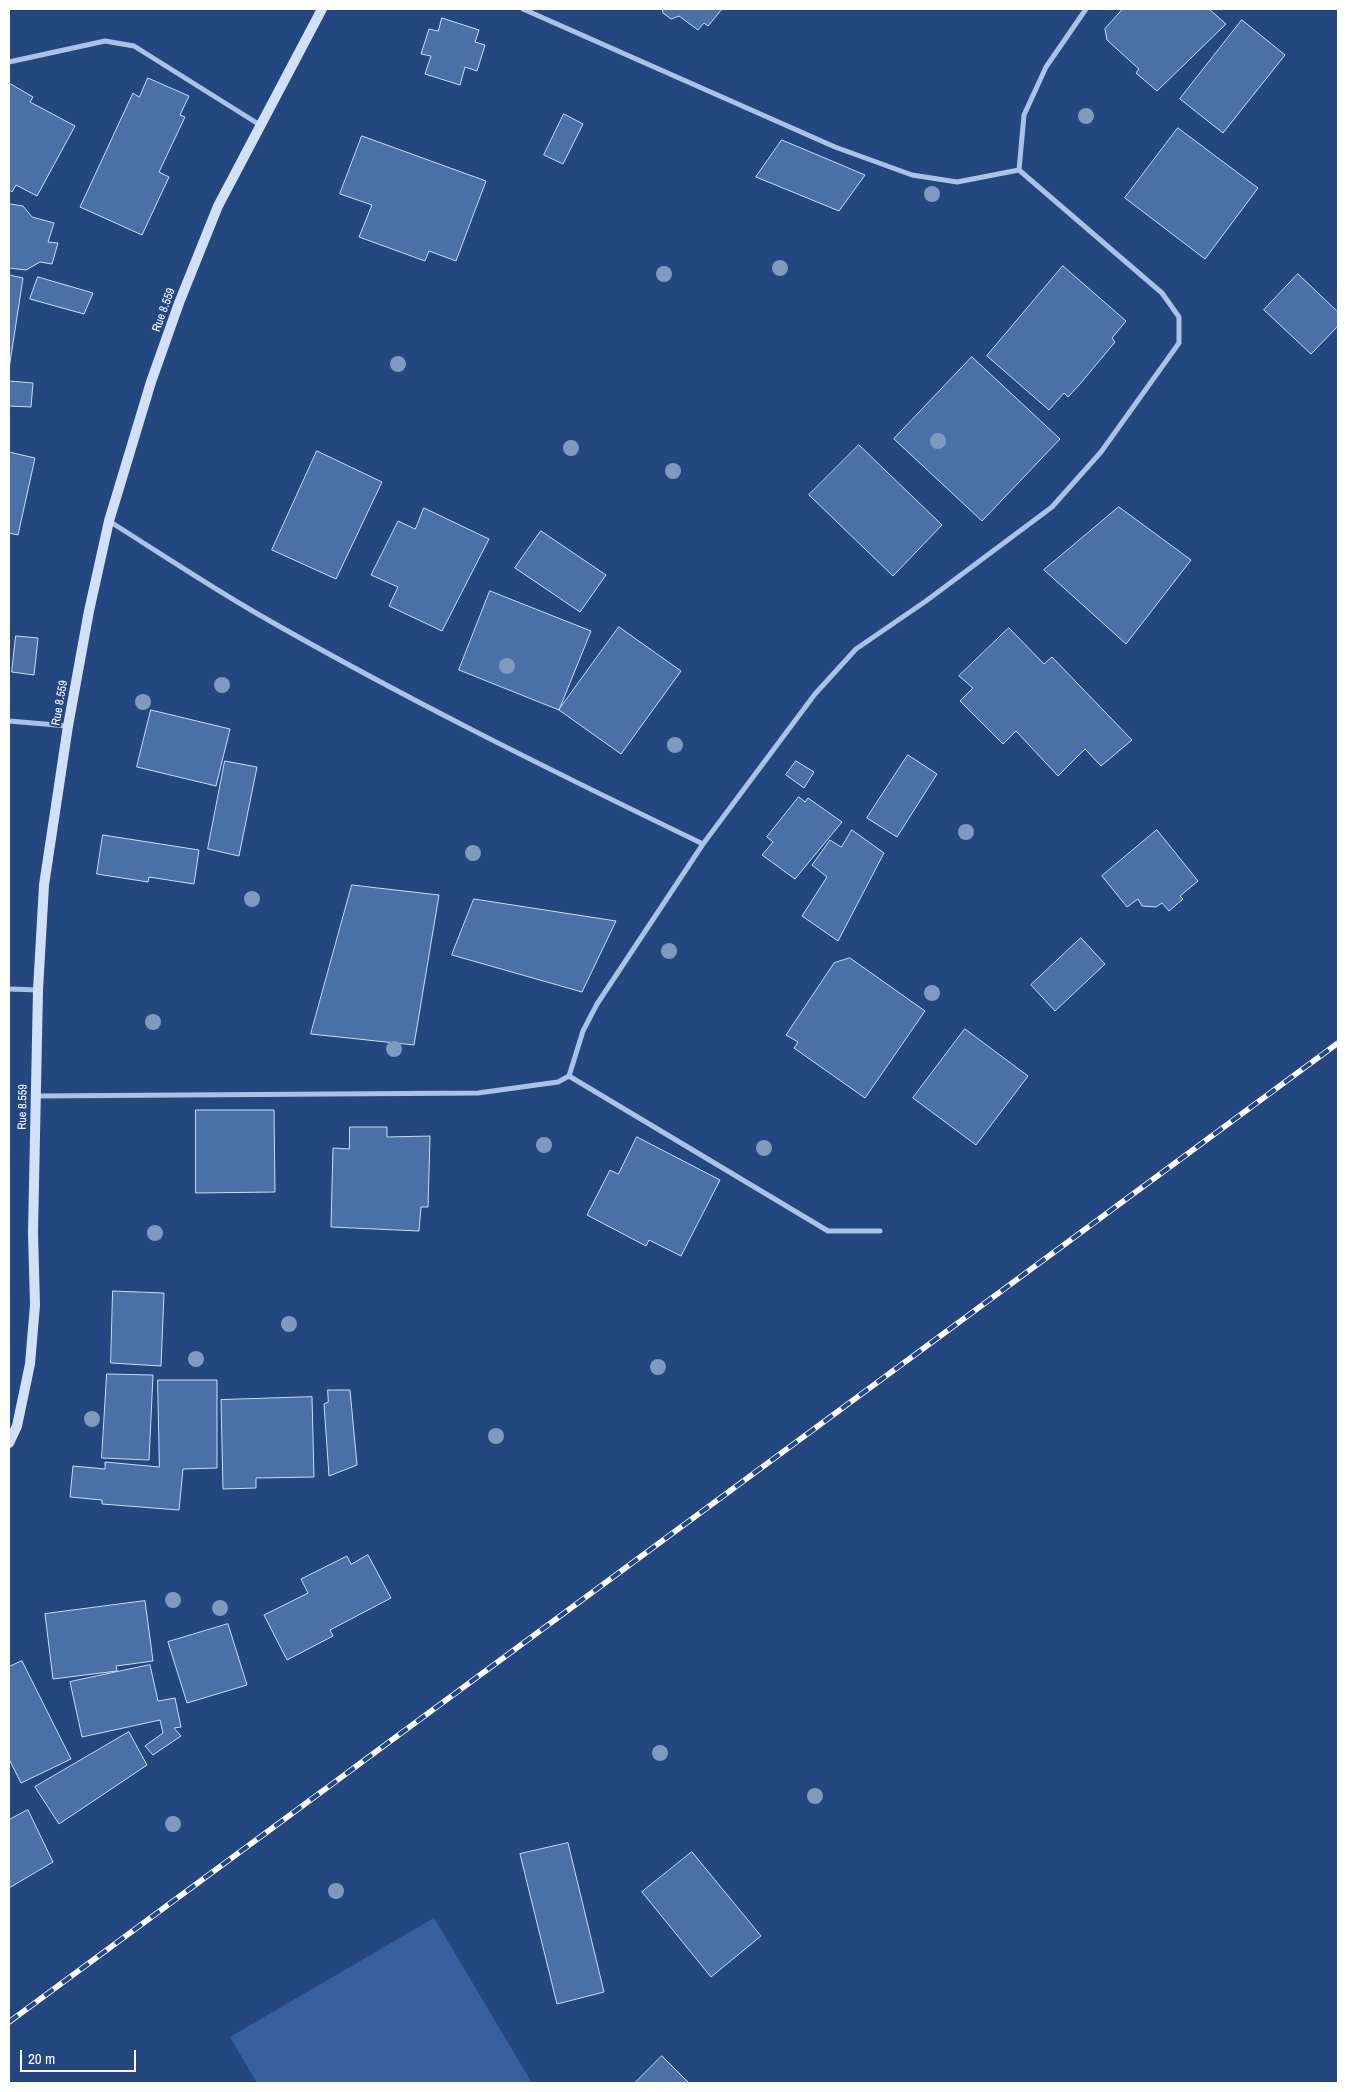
<!DOCTYPE html>
<html>
<head>
<meta charset="utf-8">
<style>
	body { margin:0 }
	#map { position:relative; width:1347px; height:2092px; overflow:hidden; background:#23477e; font-family:"Archivo Narrow",sans-serif }
	canvas { display:block }
	.frame { position:absolute; inset:0; border:10px solid #fff; pointer-events:none }
	.scale { position:absolute; left:20px; top:2050px; width:116px; height:22px; box-sizing:border-box; border:2px solid #fff; border-top:0; padding-left:6px; font-size:15px; line-height:18px; white-space:nowrap; color:#fff; -webkit-text-stroke:4px #23477e; paint-order:stroke }
</style>
</head>
<body>
<div id="map">
<canvas width="1347" height="2092"></canvas>
<div class="frame"></div>
<div class="scale">20 m</div>
</div>
<script>
const g = document.querySelector('canvas').getContext('2d');
g.lineJoin = 'round';
function fill(path, color) { g.fillStyle = color; g.fill(path, 'evenodd'); }
function trace(path, color, width, dash) { g.strokeStyle = color; g.lineWidth = width; g.lineCap = dash ? 'butt' : 'round'; g.setLineDash(dash || []); g.stroke(path); }
function label(font, color, halo, rows, align = 'center') {
  g.font = font + ' "Archivo Narrow",sans-serif'; g.lineWidth = 4; g.setLineDash([]); g.textBaseline = 'middle'; g.strokeStyle = halo; g.fillStyle = color; for (const [text, x, y, turn = 0] of rows) {
    g.save(); g.translate(x, y); g.rotate((+turn || 0) * Math.PI / 180); g.textAlign = isNaN(turn) ? turn : align; if (halo) g.strokeText(text, 0, 0); g.fillText(text, 0, 0); g.restore();
  }
}
fill(new Path2D(`
	M434 1918 532 2083H257L230 2037Z`), '#37609c');
const building = new Path2D(`
	M663 9H722L708 26 704 23 698 30 679 16 671 19 663 13Z
	M1123 9H1209L1226 24 1157 91 1136 73 1139 69 1107 40 1105 29Z
	M442 18 479 30 475 42 485 45 477 71 465 67 460 85 425 74 431 56 421 54 429 29 438 31Z
	M1242 20 1285 55 1223 133 1180 99Z
	M148 78 189 96 180 115 185 117 159 172 169 177 142 235 80 207 133 93 139 97Z
	M9 83 33 97 30 102 75 126 37 196 16 185 12 192 9 190Z
	M564 114 583 124 563 164 544 155Z
	M1178 128 1258 188 1205 259 1125 198Z
	M362 136 486 181 456 261 429 251 425 261 359 237 372 205 340 194Z
	M782 140 865 175 839 211 756 177Z
	M9 200 10 204 23 206 32 217 54 223 48 242 58 243 52 264 40 262 26 270 9 268Z
	M1063 266 1126 321 1112 338 1115 342 1080 384 1068 397 1064 393 1049 410 987 356Z
	M1298 274 1338 312V326L1311 354 1264 310Z
	M9 275 23 278 9 369Z
	M38 277 93 293 84 314 30 299Z
	M972 357 1060 439 982 521 894 439Z
	M9 381 33 383 31 407 9 406Z
	M859 445 942 525 893 576 809 495Z
	M317 451 382 482 336 579 272 550Z
	M9 452 35 458 18 535 9 533Z
	M1119 507 1191 560 1126 644 1044 570Z
	M424 508 489 539 442 631 389 606 398 587 371 575 398 521 415 529Z
	M541 531 606 575 580 612 515 568Z
	M490 591 591 631 559 710 459 670Z
	M619 627 681 671 621 754 559 710Z
	M1009 628 1044 664 1052 657 1132 740 1101 766 1085 749 1058 776 1016 731 1003 744 960 701 973 688 959 676Z
	M16 636 38 638 34 675 12 672Z
	M151 710 230 729 216 786 137 767Z
	M908 755 937 774 897 837 867 818Z
	M225 761 257 767 239 856 208 849Z
	M796 761 814 772 804 788 786 775Z
	M799 797 805 802 808 798 842 822 795 879 762 855 773 842 767 837Z
	M852 830 884 853 838 941 802 916 827 877 812 865 830 840 841 847Z
	M1157 830 1198 881 1180 896 1183 899 1169 911 1162 903 1156 907 1142 906 1138 899 1127 907 1102 876Z
	M103 835 199 850 194 884 149 877 148 882 97 874Z
	M352 885 439 895 414 1045 311 1034Z
	M474 899 616 921 582 992 452 955Z
	M1081 938 1105 964 1055 1011 1031 985Z
	M850 958 925 1011 865 1098 794 1048 798 1042 786 1035 834 963Z
	M965 1029 1028 1076 976 1145 913 1098Z
	M196 1110H274L275 1192 196 1193Z
	M350 1127H387V1137L430 1136 428 1207H421L419 1231 331 1227 333 1148 349 1149Z
	M637 1137 720 1180 681 1256 649 1240 646 1246 587 1215 610 1170 618 1174Z
	M113 1291 164 1293 161 1366 111 1363Z
	M107 1374 153 1375 149 1460 102 1458Z
	M158 1380H217V1468L183 1469 179 1510 102 1504V1500L70 1497 73 1466 105 1469V1462L159 1467Z
	M328 1390H350L357 1465 329 1476 324 1404 328 1402Z
	M312 1397 314 1477 256 1478V1488L223 1489 221 1400Z
	M368 1555 391 1598 330 1630 333 1636 287 1660 264 1615 308 1593 301 1579 347 1556 351 1564Z
	M145 1601 153 1661 116 1666 117 1671 53 1679 45 1614Z
	M228 1624 247 1685 187 1703 168 1642Z
	M22 1661 71 1759 21 1783 9 1759V1667Z
	M150 1665 158 1701 175 1698 181 1727 174 1728 181 1736 153 1755 145 1746 163 1733 160 1720 82 1737 70 1682Z
	M129 1732 147 1765 59 1824 35 1787Z
	M28 1810 53 1862 9 1888V1820Z
	M568 1843 604 1992 557 2004 520 1854Z
	M692 1852 761 1936 711 1977 642 1892Z
	M662 2056 689 2083H635Z`);
fill(building, '#4b70a7');
trace(building, '#ccddf5', 1);
trace(new Path2D(`
	M523 9 835 147 912 175 957 182 1019 170
	M9 62 105 41 134 46 260 125
	M1019 170 1024 115 1046 67 1086 9
	M109 521C158 552 206 584 256 613 402 697 552 771 703 844
	M9 721 68 726
	M9 989 38 990
	M569 1076 583 1031 597 1004 703 844 815 694 856 649 926 601 1052 507 1101 452 1179 343V317L1162 293 1019 170
	M36 1096 478 1093 558 1082 569 1076 828 1231H880`), '#a9c2e6', 5);
trace(new Path2D(`
	M9 1443 17 1426 30 1364 35 1305 33 1233 38 990 44 885 68 726 89 611 109 521 151 382 179 303 218 206 322 9`), '#d2e0f5', 10);
const rail = new Path2D(`
	M9 2022 1338 1043`);
trace(rail, '#fff', 5.5);
trace(rail, '#23477e', 4, [11]);
g.fillStyle = '#809abf';
for (const [x, y] of [
	[1086,116],
	[932,194],
	[780,268],
	[664,274],
	[398,364],
	[938,441],
	[571,448],
	[673,471],
	[507,666],
	[222,685],
	[143,702],
	[675,745],
	[966,832],
	[473,853],
	[252,899],
	[669,951],
	[932,993],
	[153,1022],
	[394,1049],
	[544,1145],
	[764,1148],
	[155,1233],
	[289,1324],
	[196,1359],
	[658,1367],
	[92,1419],
	[496,1436],
	[173,1600],
	[220,1608],
	[660,1753],
	[815,1796],
	[173,1824],
	[336,1891]
]) { g.beginPath(); g.arc(x, y, 8, 0, 2 * Math.PI); g.fill(); }
label('12px', '#fff', '#23477e', [
	["Rue 8.559",164,310,-70],
	["Rue 8.559",60,703,-80],
	["Rue 8.559",23,1107,-89]
]);
</script>
</body>
</html>
